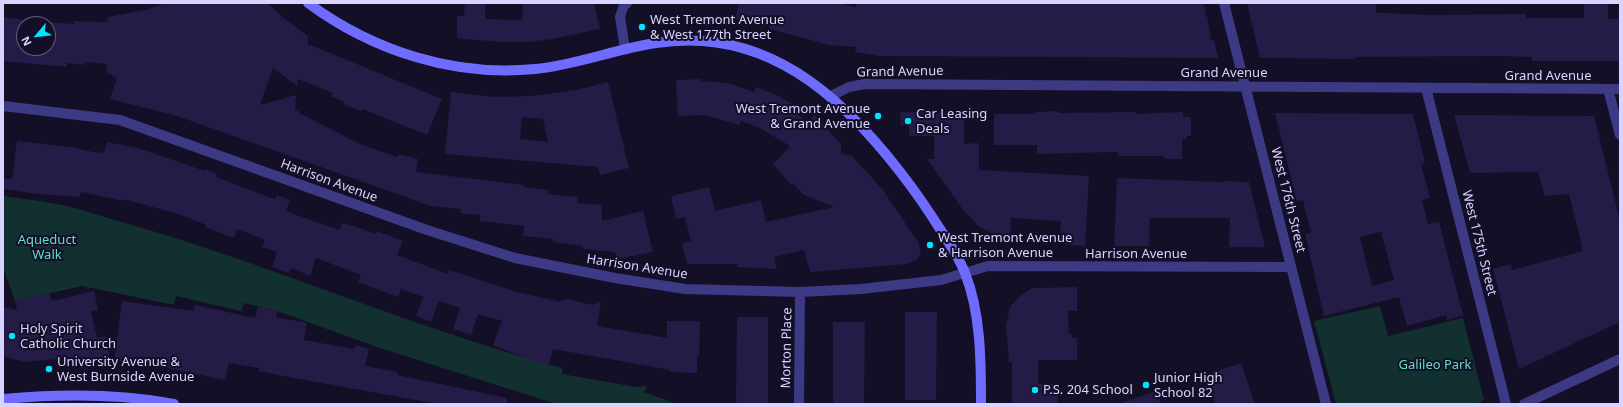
<!DOCTYPE html>
<html>
<head>
<meta charset="utf-8">
<style>
	body { margin:0 }
	#map { position:relative; width:1623px; height:407px; overflow:hidden; background:#130f26; font-family:"Noto Sans",sans-serif }
	canvas { display:block }
	.frame { position:absolute; inset:0; border:4px solid #d9d4ff; pointer-events:none }
	.north { position:absolute; left:16px; top:16px; width:40px; height:40px; box-sizing:border-box; background:#130f26; border:1px solid #625e7d; border-radius:50%; rotate:242deg; font-size:11px; font-weight:700; line-height:16px; text-align:center; color:#d9d4ff }
	.north::after { content:''; display:block; margin:auto; width:14px; height:18px; background:#00e5ff; clip-path:polygon(50% 0,100% 100%,50% 72%,0 100%) }
</style>
</head>
<body>
<div id="map">
<canvas width="1623" height="407"></canvas>
<div class="frame"></div>
<div class="north">N</div>
</div>
<script>
const g = document.querySelector('canvas').getContext('2d');
g.lineJoin = 'round';
function fill(path, color) { g.fillStyle = color; g.fill(path, 'evenodd'); }
function trace(path, color, width, dash) { g.strokeStyle = color; g.lineWidth = width; g.lineCap = dash ? 'butt' : 'round'; g.setLineDash(dash || []); g.stroke(path); }
function label(font, color, halo, rows, align = 'center') {
  g.font = font + ' "Noto Sans",sans-serif'; g.lineWidth = 4; g.setLineDash([]); g.textBaseline = 'middle'; g.strokeStyle = halo; g.fillStyle = color; for (const [text, x, y, turn = 0] of rows) {
    g.save(); g.translate(x, y); g.rotate((+turn || 0) * Math.PI / 180); g.textAlign = isNaN(turn) ? turn : align; if (halo) g.strokeText(text, 0, 0); g.fillText(text, 0, 0); g.restore();
  }
}
fill(new Path2D(`
	M3 196C24 199 45 201 66 206 88 211 110 219 132 225 277 267 416 329 562 368V374L636 387 647 386 644 392 677 404H556L380 348 277 311 244 303 241 311 176 296 174 305 82 286 15 301 3 267Z
	M1380 306 1388 336 1463 318 1484 400 1477 404H1336L1314 321Z`), '#12302f');
fill(new Path2D(`
	M166 3H267L286 20 308 36V44L442 99 427 135 362 109 361 111 343 104 344 102 331 96 333 93 298 79 297 86 273 68 260 105 296 95 295 109 303 115 362 145 397 157 398 154 418 159 416 172 524 185 523 187 548 190V194L578 197 577 203 602 205V221L643 211 653 252 617 259 615 252 582 249 583 246 553 242V239L523 236 524 226 480 221V215L460 213 461 209 431 206 174 115 110 99 117 78 106 72 107 64 84 62V65L67 63V67L3 61V17L24 20V48H48V22L74 24V21L107 22 108 17 150 9V8Z
	M465 3H485V19L522 20 523 3H594L600 29 552 39 529 42H502L464 39 457 38V16H464Z
	M739 3H838L856 7V3H1203V7H1206L1205 16H1207L1211 40H1214L1218 58 879 56 855 52 856 47 829 45 770 29 768 26 735 19Z
	M1247 3H1376V12L1382 13 1431 15 1526 14V18H1584V3H1608V19H1620V61H1532V57L1498 56 1355 57V59L1260 58Z
	M701 79V81L728 83 754 92 756 87 777 95 791 103 789 107 808 123 815 115 841 144V154L851 155 883 190 918 242 921 251 918 259 907 264 810 272 804 250 774 257 777 269 737 267V264H687L682 243 691 241 685 217 676 219 671 196 709 187 715 211 761 200 766 222 834 207 804 195 793 183 791 185 773 164 790 146 758 127 741 121 740 125 704 115 678 116 676 80Z
	M608 82 629 168 600 175 598 167 445 154 451 92 495 97 532 96 576 90ZM522 117 543 119 548 142 520 139Z
	M1058 111 1059 113 1135 112V114L1183 112V117H1191V136H1187V139H1182V159H1164V156H1118V152L1037 154V145H994V114H1036V112Z
	M900 112 964 113V144L979 143V170L1089 176 1085 246 1060 244 1061 221 1011 218 1010 242 978 226 961 207 927 159H934V136H909V125H901Z
	M1275 113 1413 114 1425 163 1421 164 1430 198 1422 200 1428 224 1439 222 1463 315 1447 320 1446 315 1407 326 1399 297 1324 316 1305 234 1311 233 1303 200 1297 202ZM1381 232 1394 280 1372 286 1360 237Z
	M1454 115 1594 116 1620 221V322L1519 369 1493 269 1511 264 1512 270 1583 251 1579 234 1569 194 1545 196 1538 172 1470 173Z
	M17 141 71 147 98 153 99 151 104 153 107 142 138 148 205 171 206 169 217 174 216 177 266 196 275 199 276 195 290 200 286 211 310 220 340 230 342 223 351 225 376 234 377 231 403 241 397 255 448 274 449 270 517 292 561 302V300L569 299 592 305 601 302 597 326 667 338V321H700L699 357H697V373L670 372V370L553 349 549 365 533 361 493 345 502 321 478 314 471 335 453 329 460 308 439 301 431 322 416 316 423 297 401 289 398 297 358 282 361 275 316 258 310 276 291 268 289 273 272 267 277 252 262 247 265 240 237 229 234 238 205 227 206 225 181 215 124 199V201L81 192 79 197 38 194 3 189V178L12 179Z
	M1117 178 1222 182V181L1249 182 1265 247H1229L1230 218H1150L1149 246H1114Z
	M1077 287V311H1068L1069 334H1072V338H1077V360H1038V384H1057L1058 404H1012V362H1009L1006 326 1010 307 1019 297 1032 288Z
	M94 291 98 310 91 312 97 338 105 336 111 361 57 359 24 362 3 356V307L17 310 15 301 49 292 52 301Z
	M122 301 194 311 195 305 255 318 258 307 277 311 276 317 307 323 304 340 354 349 356 345 369 349 365 366 398 372 397 375 507 398V404H438L294 378 259 371V368L229 363 225 380 137 362 114 361Z
	M905 312H937L936 400H905Z
	M737 317H768V404H736Z
	M833 322H865L864 404H833Z
	M1241 363 1255 404H1215L1205 375Z
	M1156 391 1161 404H1124V402Z`), '#241b47');
trace(new Path2D(`
	M1224 3 1326 404
	M625 49 620 17 624 5 627 3
	M1426 88 1506 404
	M1608 89 1620 135
	M831 96 849 87 865 84 1620 89
	M3 106 120 120 427 230 515 258 615 278 685 289 800 292 861 289 941 280 988 266 1291 267
	M799 404 800 292`), '#3d3a85', 10);
trace(new Path2D(`
	M1524 404 1620 359`), '#3d3a85', 10);
trace(new Path2D(`
	M308 3C373 51 454 77 535 69 577 65 615 49 656 43 764 26 840 94 901 173 915 191 928 210 940 229 949 243 959 257 965 273 981 313 981 362 981 404
	M3 399C60 394 118 393 174 404`), '#6f6bff', 10);
for (const [x, y, r, color] of [
	[642,27,4,"#00e5ff"],
	[878,116,4,"#00e5ff"],
	[908,121,4,"#00e5ff"],
	[930,245,4,"#00e5ff"],
	[12,336,4,"#00e5ff"],
	[49,369,4,"#00e5ff"],
	[1146,385,4,"#00e5ff"],
	[1035,390,4,"#00e5ff"]
]) { const dot = new Path2D(); dot.arc(x, y, r, 0, 2 * Math.PI); g.fillStyle = color; g.fill(dot); trace(dot, '#130f26', 1.5); }
label('13px', '#d9d4ff', '#130f26', [
	["West Tremont Avenue",650,20],
	["& West 177th Street",650,35],
	["West Tremont Avenue",870,109,"right"],
	["& Grand Avenue",870,124,"right"],
	["Car Leasing",916,114],
	["Deals",916,129],
	["West Tremont Avenue",938,238],
	["& Harrison Avenue",938,253],
	["Holy Spirit",20,329],
	["Catholic Church",20,344],
	["University Avenue &",57,362],
	["West Burnside Avenue",57,377],
	["Junior High",1154,378],
	["School 82",1154,393],
	["P.S. 204 School",1043,390]
], 'left');
label('13px', '#d9d4ff', '#130f26', [
	["Grand Avenue",900,72,-1],
	["Grand Avenue",1224,73],
	["Grand Avenue",1548,76],
	["Harrison Avenue",329,181,20],
	["West 176th Street",1288,200,76],
	["West 175th Street",1479,243,76],
	["Harrison Avenue",1136,254],
	["Harrison Avenue",637,267,9],
	["Morton Place",787,348,-89]
]);
label('13px', '#5fe0c0', '#130f26', [
	["Aqueduct",47,240],
	["Walk",47,255],
	["Galileo Park",1435,365]
]);
</script>
</body>
</html>
